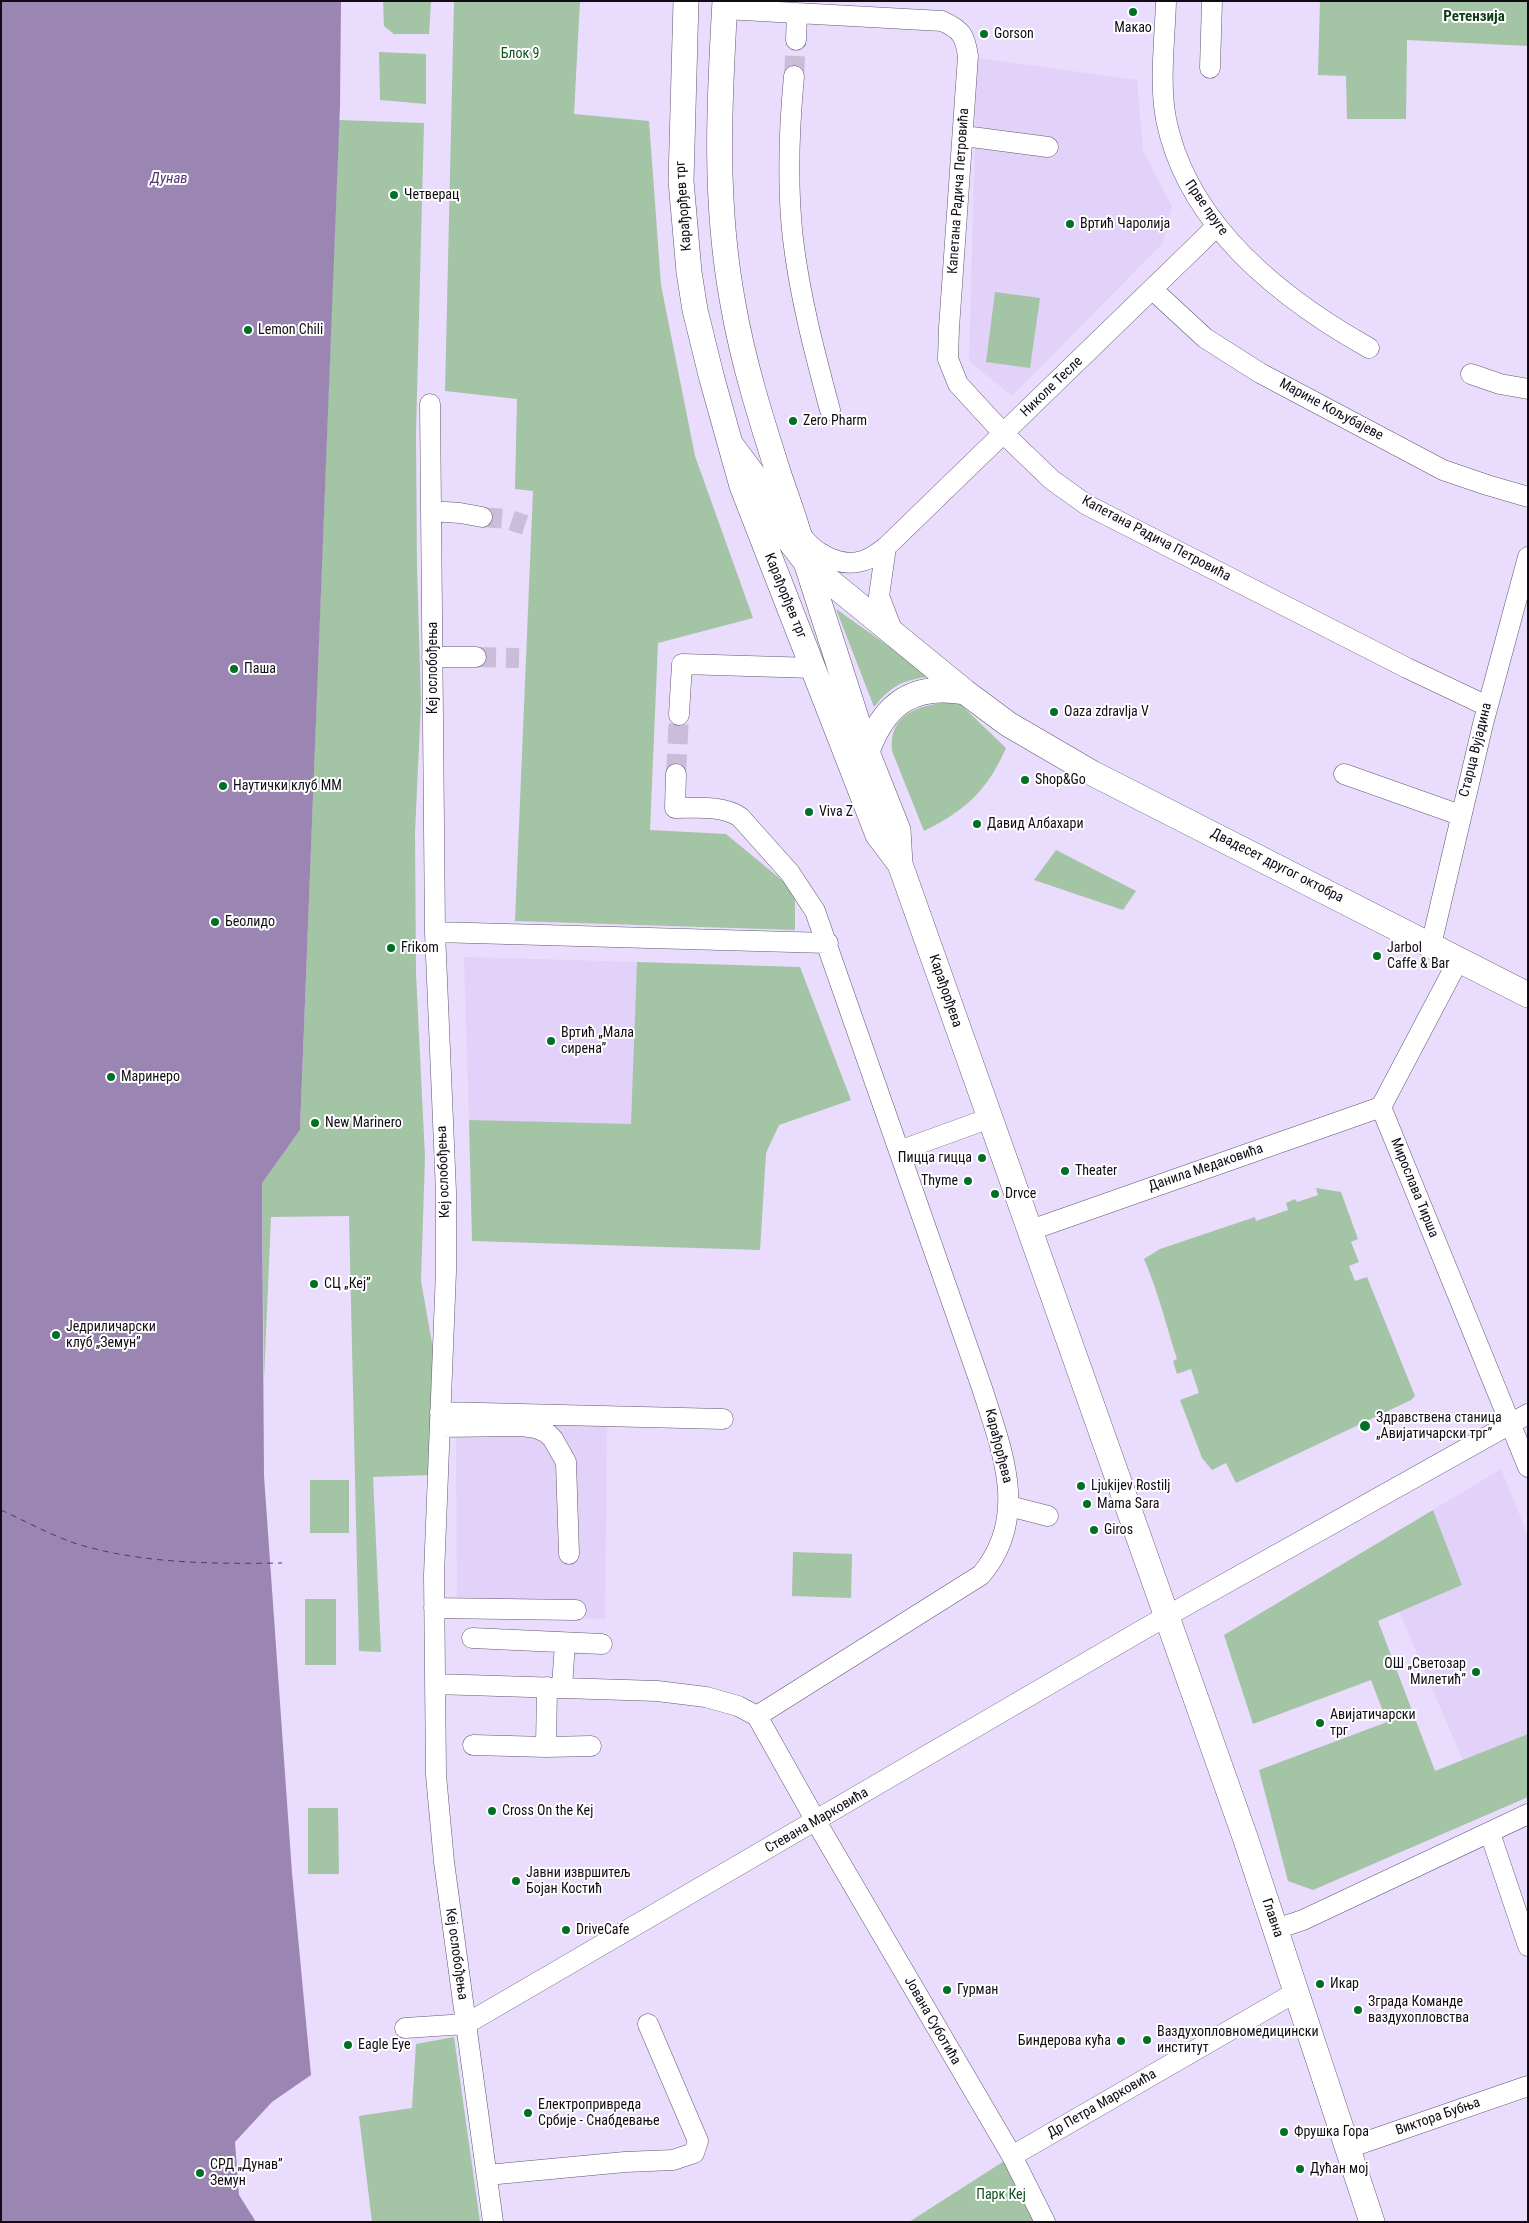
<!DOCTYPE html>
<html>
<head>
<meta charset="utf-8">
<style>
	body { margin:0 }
	#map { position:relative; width:1529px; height:2223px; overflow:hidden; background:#eadcfc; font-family:"Roboto Condensed",sans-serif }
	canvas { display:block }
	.frame { position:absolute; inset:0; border:2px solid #100b15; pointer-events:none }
</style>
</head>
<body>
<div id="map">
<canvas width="1529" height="2223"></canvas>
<div class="frame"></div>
</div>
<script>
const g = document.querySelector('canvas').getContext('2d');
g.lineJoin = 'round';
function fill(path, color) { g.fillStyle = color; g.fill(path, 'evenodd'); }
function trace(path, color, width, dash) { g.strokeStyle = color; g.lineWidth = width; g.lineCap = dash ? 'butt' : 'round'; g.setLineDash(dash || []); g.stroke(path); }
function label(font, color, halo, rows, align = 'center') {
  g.font = font + ' "Roboto Condensed",sans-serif'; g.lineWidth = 4; g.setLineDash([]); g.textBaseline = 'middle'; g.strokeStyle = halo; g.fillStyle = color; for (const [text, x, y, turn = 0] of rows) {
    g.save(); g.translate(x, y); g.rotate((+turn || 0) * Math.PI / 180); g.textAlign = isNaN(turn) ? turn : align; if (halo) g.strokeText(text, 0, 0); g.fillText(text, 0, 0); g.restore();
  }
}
fill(new Path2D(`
	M977 58 1137 80 1143 151 1172 206 1163 243 1012 396 969 361Z
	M464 957 637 962 632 1125 469 1120Z
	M456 1417 607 1420 605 1619 457 1614Z
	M1501 1469 1528 1536V1734L1463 1761 1399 1611 1462 1585 1433 1510Z`), '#e2d1f8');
fill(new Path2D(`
	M383 1H431L429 34H394L384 26Z
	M454 1H580L574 114 649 121 661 285 695 456 753 618 658 643 650 830 726 834 795 891V930L515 921 533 491 515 489 517 399 445 391Z
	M1320 1H1528V46L1407 40 1406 119H1347L1346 76 1318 75Z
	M379 52 426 54V104L380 100Z
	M339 120 424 123 416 433 417 567 421 702 415 833 416 974 425 1157 421 1281 435 1360 430 1475 373 1477 381 1652 359 1651 349 1216 271 1217 264 1379 262 1182 300 1130Z
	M995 292 1040 298 1030 368 986 362Z
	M836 609 931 676C902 681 893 684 874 707Z
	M950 702 960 704 1006 748C987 791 966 810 924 831L892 751C888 714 919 705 950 702Z
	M1056 850 1136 891 1123 910 1034 880Z
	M637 962 800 967 851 1100 779 1125 766 1153 760 1250 472 1241 469 1120 631 1124Z
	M1316 1188 1341 1192 1358 1239 1351 1242 1359 1262 1349 1266 1355 1281 1367 1277 1415 1396 1411 1400 1236 1483 1226 1463 1212 1470 1202 1458 1180 1400 1199 1393 1191 1369 1177 1374 1173 1361 1177 1359C1166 1325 1158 1291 1144 1259L1160 1249 1255 1217 1256 1221 1288 1210 1286 1203 1295 1199 1297 1202 1318 1195Z
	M310 1480H349V1533H310Z
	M1433 1510 1462 1585 1378 1621 1435 1771 1528 1734V1797L1313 1890 1288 1881 1259 1770 1387 1722 1371 1680 1253 1724 1224 1635Z
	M793 1552 852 1554 851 1598 792 1596Z
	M305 1599H336V1665H305Z
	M308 1808H338L339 1874H308Z
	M454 2037 480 2222H372L359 2116 412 2108 416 2044Z
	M1012 2156 1045 2222H909Z`), '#a3c4a5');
fill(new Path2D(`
	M1 1H341L340 105 300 1130 262 1183 264 1476 292 1873 311 2075 272 2102 235 2142 239 2195 256 2222H1Z`), '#9b86b3');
trace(new Path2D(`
	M1 1510C25 1521 49 1534 74 1543 141 1564 213 1564 282 1563`), '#533670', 1, [6, 5]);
trace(new Path2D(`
	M794 76 796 40
	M482 517 507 519 525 525
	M476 657 519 658
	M676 774 679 715`), '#c9bdd9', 20, [20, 10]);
const minor = new Path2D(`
	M1166 1C1165 38 1159 83 1166 119 1187 225 1280 298 1369 348
	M724 9 942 21C962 30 965 36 968 56L949 328 948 359 958 384 1003 433 1052 480 1087 505 1407 668 1487 706
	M796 40 797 13
	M1210 68 1212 1
	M794 76C789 129 787 186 793 239 800 298 815 354 830 410
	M964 136 1048 147
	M1153 290 1205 338 1260 373 1443 470 1487 485 1528 497
	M1471 374 1500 384 1528 389
	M430 404 435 932 446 1192V1271L434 1575 436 1775 444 1862 493 2222
	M431 511 460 513 482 517
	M800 533C812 552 839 568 862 561 871 559 878 553 886 547L1217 226
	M886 547 879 596 893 632
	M432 657H476
	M679 715 682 664 814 668
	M676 774 675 808C696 808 722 805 740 817L790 873 815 911 982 1388C1002 1451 1030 1517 981 1575L757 1716
	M1344 774 1460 815
	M435 932 828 943
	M1431 945 1483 724 1528 557
	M1459 959 1381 1107 1528 1467
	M899 1151 990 1118
	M1031 1230 1381 1107
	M440 1412 723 1419
	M440 1427 522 1426 536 1428 547 1433 553 1439 566 1462 569 1554
	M1009 1506 1048 1516
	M434 1608 576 1610
	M472 1638 602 1644
	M435 1684 657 1691 706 1697 738 1706 757 1716 821 1830 1012 2156 1045 2222
	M562 1687 565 1643
	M473 1745 546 1747 547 1687
	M546 1747 591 1746
	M1490 1833 1528 1946
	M1276 1929 1303 1920 1528 1814
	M405 2028 466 2024 1144 1629 1528 1414
	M1348 2148 1528 2086
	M1012 2156 1296 1992
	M487 2175 625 2162 673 2160 694 2153 698 2141 648 2024`);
const major = new Path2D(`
	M686 1 681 181 689 272 695 310 712 379 742 486 878 835 900 864
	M725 1C719 104 714 202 733 304 743 362 761 419 779 475 789 505 800 532 806 562L867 752 898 830 900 864 1245 1837 1372 2222
	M731 445 752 473 782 531 806 562 965 692 1008 724 1092 773 1528 995
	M867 752C884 703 914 683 965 692`);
trace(minor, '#625671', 21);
trace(major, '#625671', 26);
trace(minor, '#fff', 20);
trace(major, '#fff', 25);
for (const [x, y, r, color] of [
	[1133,12,5,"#007124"],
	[984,34,5,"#007124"],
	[394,195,5,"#007124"],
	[1070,224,5,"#007124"],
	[248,330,5,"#007124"],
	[793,421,5,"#007124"],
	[234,669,5,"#007124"],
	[1054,712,5,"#007124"],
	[1025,780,5,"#007124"],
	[223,786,5,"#007124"],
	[809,812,5,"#007124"],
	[977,824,5,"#007124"],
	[215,922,5,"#007124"],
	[391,948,5,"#007124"],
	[1377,956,5,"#007124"],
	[551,1041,5,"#007124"],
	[111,1077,5,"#007124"],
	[315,1123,5,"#007124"],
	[982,1158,5,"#007124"],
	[1065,1171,5,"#007124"],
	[968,1181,5,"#007124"],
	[995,1194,5,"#007124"],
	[314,1284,5,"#007124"],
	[56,1335,5,"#007124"],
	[1365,1426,6,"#007124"],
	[1081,1486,5,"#007124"],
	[1087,1504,5,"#007124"],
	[1094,1530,5,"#007124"],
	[1476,1672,5,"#007124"],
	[1320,1723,5,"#007124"],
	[492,1811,5,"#007124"],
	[516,1881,5,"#007124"],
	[566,1930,5,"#007124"],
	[1320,1984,5,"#007124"],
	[947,1990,5,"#007124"],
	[1358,2010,5,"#007124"],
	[1147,2040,5,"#007124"],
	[1121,2041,5,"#007124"],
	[348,2045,5,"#007124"],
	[528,2113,5,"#007124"],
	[1284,2132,5,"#007124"],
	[1300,2169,5,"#007124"],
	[200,2173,5,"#007124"]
]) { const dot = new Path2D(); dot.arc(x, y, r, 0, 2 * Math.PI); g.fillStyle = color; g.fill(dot); trace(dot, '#fff', 2); }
label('14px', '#100b15', '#fff', [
	["Макао",1133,28,"center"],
	["Gorson",994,34],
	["Четверац",404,195],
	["Вртић Чаролија",1080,224],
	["Lemon Chili",258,330],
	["Zero Pharm",803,421],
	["Паша",244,669],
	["Oaza zdravlja V",1064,712],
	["Shop&Go",1035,780],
	["Наутички клуб ММ",233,786],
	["Viva Z",819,812],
	["Давид Албахари",987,824],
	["Беолидо",225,922],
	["Frikom",401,948],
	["Jarbol",1387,948],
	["Caffe & Bar",1387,964],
	["Вртић „Мала",561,1033],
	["сирена”",561,1049],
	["Маринеро",121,1077],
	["New Marinero",325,1123],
	["Пицца гицца",972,1158,"right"],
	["Theater",1075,1171],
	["Thyme",958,1181,"right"],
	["Drvce",1005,1194],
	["СЦ „Кеј”",324,1284],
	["Једриличарски",66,1327],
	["клуб „Земун”",66,1343],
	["Здравствена станица",1376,1418],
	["„Авијатичарски трг”",1376,1434],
	["Ljukijev Rostilj",1091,1486],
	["Mama Sara",1097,1504],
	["Giros",1104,1530],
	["ОШ „Светозар",1466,1664,"right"],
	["Милетић”",1466,1680,"right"],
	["Авијатичарски",1330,1715],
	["трг",1330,1731],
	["Cross On the Kej",502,1811],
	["Јавни извршитељ",526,1873],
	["Бојан Костић",526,1889],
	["DriveCafe",576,1930],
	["Икар",1330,1984],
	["Гурман",957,1990],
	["Зграда Команде",1368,2002],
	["ваздухопловства",1368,2018],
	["Ваздухопловномедицински",1157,2032],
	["институт",1157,2048],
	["Биндерова кућа",1111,2041,"right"],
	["Eagle Eye",358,2045],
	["Електропривреда",538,2105],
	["Србије - Снабдевање",538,2121],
	["Фрушка Гора",1294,2132],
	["СРД „Дунав”",210,2165],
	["Земун",210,2181],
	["Дућан мој",1310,2169]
], 'left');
label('14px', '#114e1e', '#fff', [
	["Блок 9",520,54],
	["Парк Кеј",1001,2195]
]);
label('14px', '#100b15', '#fff', [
	["Капетана Радича Петровића",959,191,-86],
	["Карађорђев трг",684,206,-94],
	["Прве пруге",1206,208,55],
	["Николе Тесле",1052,387,-44],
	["Марине Кољубајеве",1331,410,28],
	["Капетана Радича Петровића",1156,539,28],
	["Карађорђев трг",785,596,68],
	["Кеј ослобођења",433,668,-90],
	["Старца Вујадина",1476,750,-76],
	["Двадесет другог октобра",1277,866,27],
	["Карађорђева",945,991,71],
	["Данила Медаковића",1206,1168,-19],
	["Кеј ослобођења",444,1172,-92],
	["Мирослава Тирша",1414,1188,68],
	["Карађорђева",998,1446,76],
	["Стевана Марковића",817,1821,-30],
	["Главна",1272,1918,71],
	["Кеј ослобођења",456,1954,82],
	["Јована Суботића",932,2021,60],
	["Др Петра Марковића",1102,2104,-30],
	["Виктора Бубња",1438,2117,-19]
]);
label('bold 15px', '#0f3c17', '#fff', [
	["Ретензија",1474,17]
]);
label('italic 15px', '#533670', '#fff', [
	["Дунав",169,179]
]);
</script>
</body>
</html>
